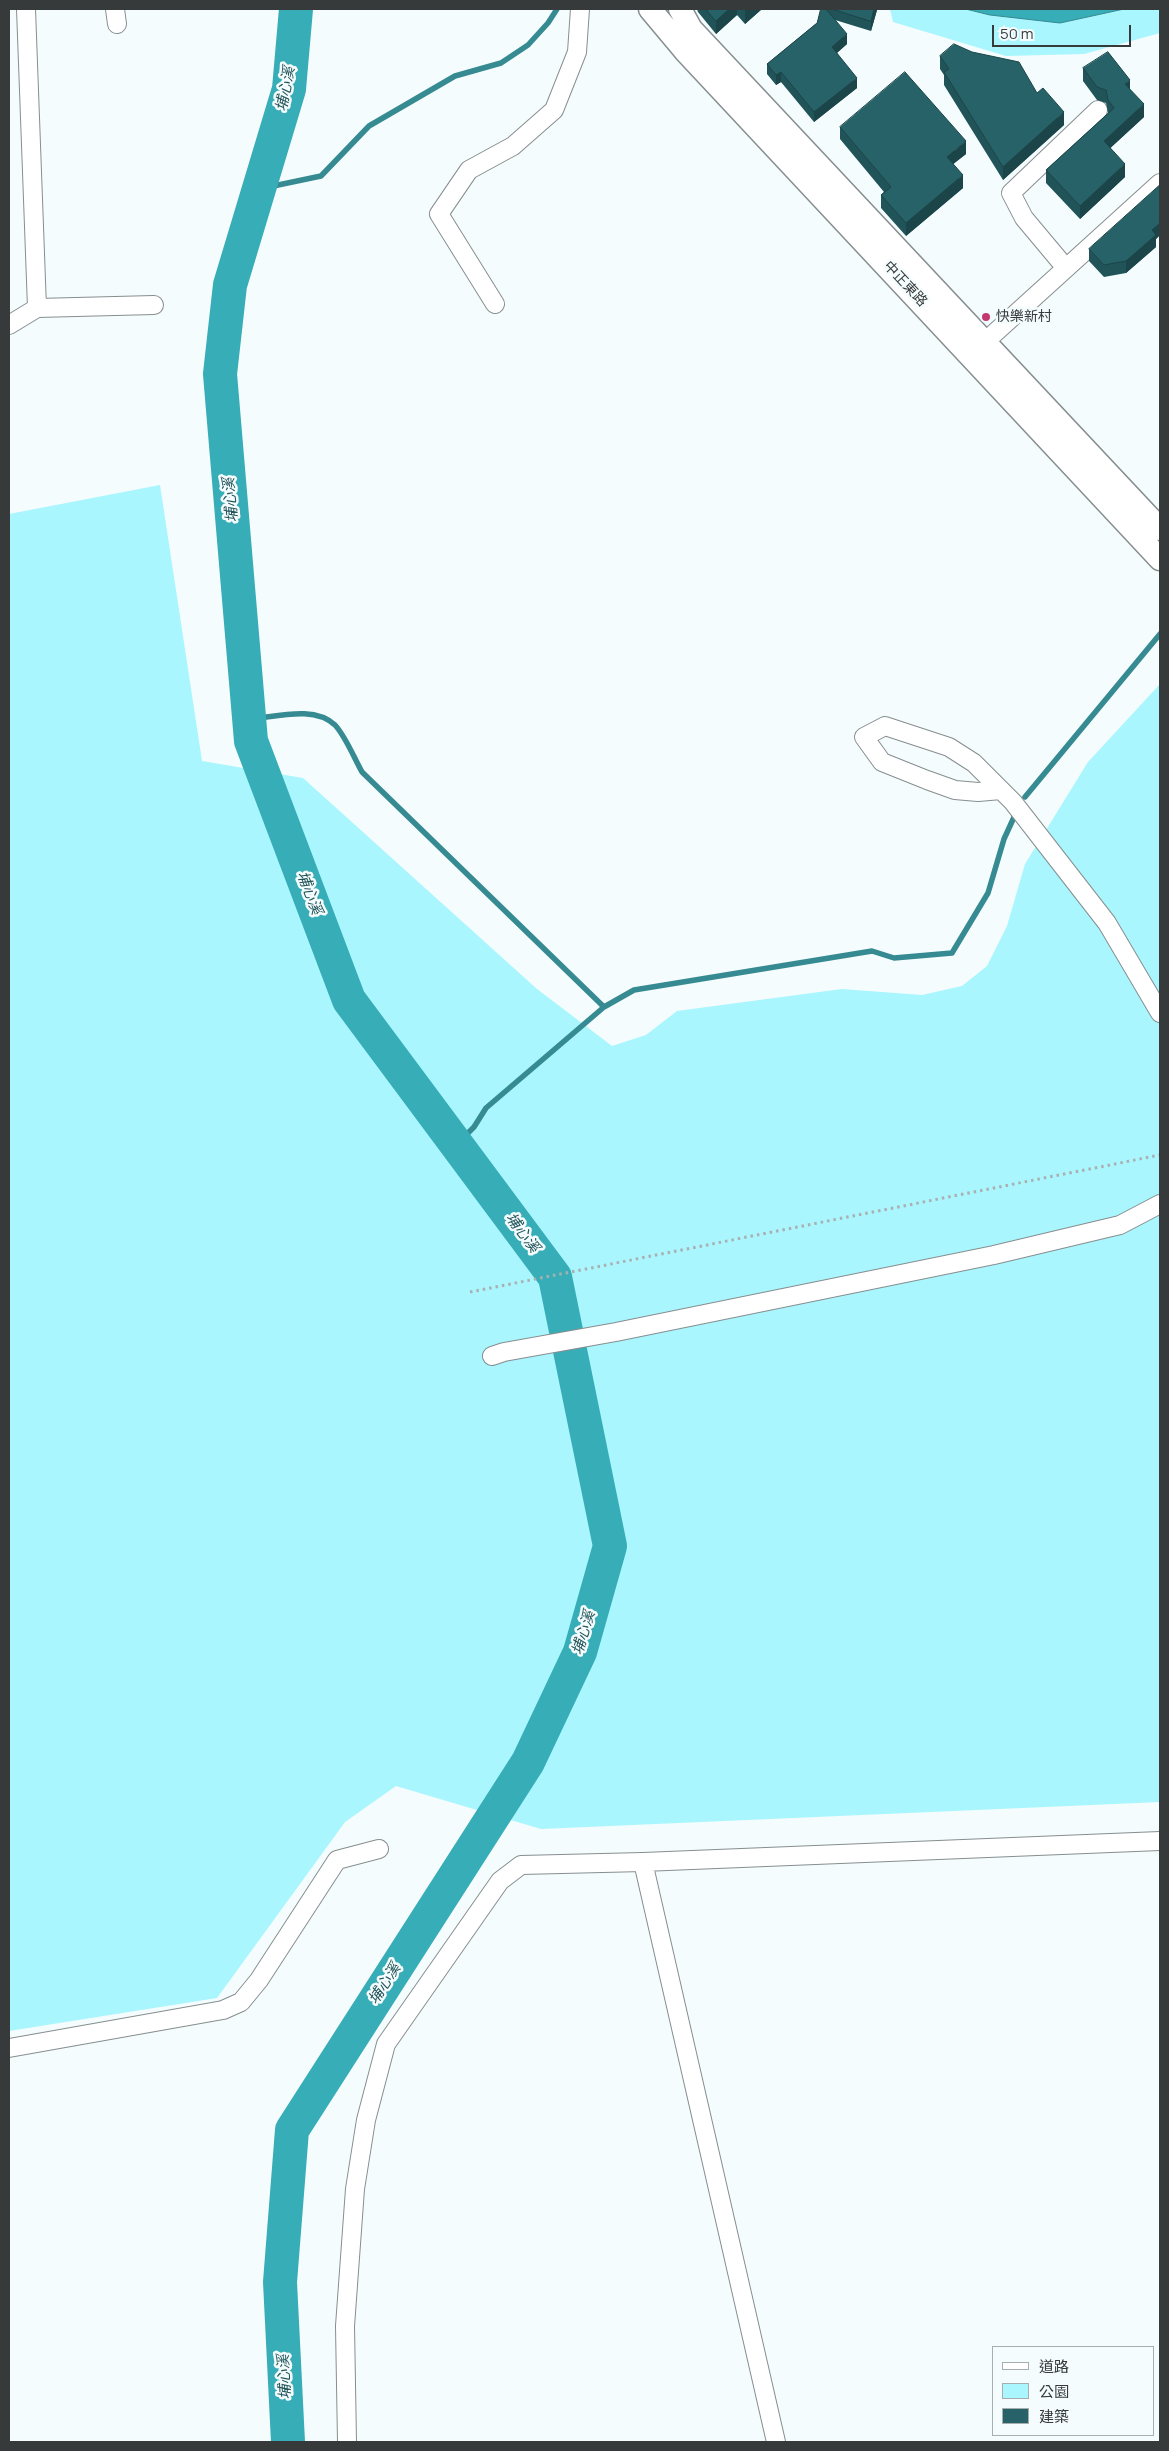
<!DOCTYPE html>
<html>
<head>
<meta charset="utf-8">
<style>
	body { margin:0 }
	#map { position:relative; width:1169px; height:2451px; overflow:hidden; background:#f4fcfd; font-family:Manrope,"Noto Sans TC",sans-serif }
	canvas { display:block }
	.frame { position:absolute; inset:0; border:10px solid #373a3b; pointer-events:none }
	.legend { position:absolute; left:992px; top:2346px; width:162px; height:90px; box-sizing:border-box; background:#f4fcfd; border:1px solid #a8aeaf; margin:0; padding:6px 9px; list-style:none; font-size:15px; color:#373a3b }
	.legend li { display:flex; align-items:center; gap:10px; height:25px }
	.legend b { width:25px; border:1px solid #a8aeaf }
	.scale { position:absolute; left:992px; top:25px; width:139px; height:22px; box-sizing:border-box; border:2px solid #373a3b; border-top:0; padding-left:6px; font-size:15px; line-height:18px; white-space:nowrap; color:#373a3b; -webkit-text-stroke:4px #f4fcfd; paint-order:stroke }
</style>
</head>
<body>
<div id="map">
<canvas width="1169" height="2451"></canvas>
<div class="frame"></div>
<ul class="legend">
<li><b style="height:6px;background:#fff"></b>道路</li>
<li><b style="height:14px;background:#a9f6fe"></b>公園</li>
<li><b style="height:14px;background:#266267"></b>建築</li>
</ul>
<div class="scale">50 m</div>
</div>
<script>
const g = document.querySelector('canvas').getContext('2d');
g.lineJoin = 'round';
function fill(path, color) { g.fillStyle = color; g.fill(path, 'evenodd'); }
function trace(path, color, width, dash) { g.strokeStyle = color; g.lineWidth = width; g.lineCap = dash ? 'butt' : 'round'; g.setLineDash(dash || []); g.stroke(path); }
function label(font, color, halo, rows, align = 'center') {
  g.font = font + ' Manrope,"Noto Sans TC",sans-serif'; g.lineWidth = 5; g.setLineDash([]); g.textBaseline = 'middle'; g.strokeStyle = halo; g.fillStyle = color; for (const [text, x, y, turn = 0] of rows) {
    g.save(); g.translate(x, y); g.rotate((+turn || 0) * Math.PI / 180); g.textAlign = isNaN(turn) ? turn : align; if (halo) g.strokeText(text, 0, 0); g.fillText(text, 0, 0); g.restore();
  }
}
fill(new Path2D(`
	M890 9H1160V33L1084 54 1006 56 893 22Z
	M160 485 202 761 303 778 537 989 612 1046 646 1035 677 1011 842 989 922 995 962 986 987 966 1007 926 1025 864 1088 762 1160 684V1802L541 1829 396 1786 345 1822 217 1998 9 2031V514Z`), '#a9f6fe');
const water = new Path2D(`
	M966 9H1124L1060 23 990 15Z`);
fill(water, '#36adb7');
trace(water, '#368a92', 1);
trace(new Path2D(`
	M259 189 321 176 369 126 455 76 501 63 528 45 548 23 557 9
	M250 719C276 717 314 705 335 725 346 737 354 758 362 772L604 1007
	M1025 797 1160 634
	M456 1145 474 1127 486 1108 604 1007 634 990 872 951 894 958 952 953 988 893 1004 839 1015 815`), '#368a92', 5.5);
trace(new Path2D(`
	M288 2442 280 2282 292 2130 528 1762 580 1652 610 1546 555 1277 349 1000 251 741 220 374 230 285 289 89 296 9`), '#36adb7', 34);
const minor = new Path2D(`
	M26 9 37 308
	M115 9 117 24
	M1065 267 1024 218 1011 193 1098 110
	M495 304 439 214 469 170 513 146 554 110 577 52 580 9
	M9 325 37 308 154 305
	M977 349 1160 183
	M1001 790 978 792 955 790 927 780 882 762 864 737 885 726 949 747 974 763 1013 802 1107 923 1160 1013
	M492 1356 504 1352 616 1332 994 1255 1120 1225 1160 1204
	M643 1862 776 2442
	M9 2048 223 2010 241 2002 259 1980 337 1860 379 1849
	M347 2442 345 2326 355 2189 366 2120 386 2044 500 1881 521 1865 643 1862 1160 1841`);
const major = new Path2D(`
	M650 9 686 52 1160 559
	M680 9 691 29 1160 529`);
trace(minor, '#878e8f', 20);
trace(major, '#878e8f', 25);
trace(new Path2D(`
	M470 1292 1160 1155`), '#aab0b1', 3, [2.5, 4]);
trace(minor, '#fff', 18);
trace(major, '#fff', 22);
fill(new Path2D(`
	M697 9H762L745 24 737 15 716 34 698 12Z
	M821 9H877V10L871 31 835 20 847 44 837 53 857 88 814 122 781 82 776 85 767 74V64L817 23Z
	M940 56 1037 93 1064 125 1003 180 944 85V75L940 69Z
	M1083 68 1130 90 1144 117 1110 148 1125 177 1080 219 1046 183V170L1108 113 1106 103 1097 100 1083 81Z
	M840 127 966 154 953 164 963 188 906 236 881 208V195L884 192 840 139Z
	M1160 185V235L1156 239V247L1126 273 1104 277 1089 261V249Z`), '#215459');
fill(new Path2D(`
	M729 9H737V15L716 34V21Z
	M747 9H762L745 24V10Z
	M874 9H877V10L871 31V21Z
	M847 34V44L832 57V47Z
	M781 72V82L776 85V75Z
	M857 78V88L814 122V112Z
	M1130 80V93L1125 84Z
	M1144 104V117L1104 154V141Z
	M1064 112V125L1003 180V167Z
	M966 141V154L947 169V157Z
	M1125 164V177L1080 219V206Z
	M963 175V188L906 236V223Z
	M1160 223V235L1156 239V247L1126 273V261L1152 230Z`), '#1b4548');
const building = new Path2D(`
	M706 9H729L716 21Z
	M821 9H826L847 34 832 47 857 78 814 112 781 72 776 75 767 64 817 23Z
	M832 9H874L871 21Z
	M954 44 972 52 1019 62 1037 93 1043 88 1064 112 1003 167 944 72 949 69 940 56Z
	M1108 52 1130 80 1125 84 1144 104 1104 141 1125 164 1080 206 1046 170 1114 108 1108 100 1106 90 1097 87 1083 68Z
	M905 72 966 141 947 157 963 175 906 223 881 195 891 187 840 127Z
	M1160 185V223L1152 230 1156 235 1126 261 1104 265 1089 249Z`);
fill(building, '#266267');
trace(building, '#1b4548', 1);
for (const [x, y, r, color] of [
	[986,317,5,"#c2376f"]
]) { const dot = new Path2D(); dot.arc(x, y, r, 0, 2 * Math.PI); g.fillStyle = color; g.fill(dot); trace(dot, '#f4fcfd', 2); }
label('14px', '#373a3b', '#f4fcfd', [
	["中正東路",905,284,47]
]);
label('14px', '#373a3b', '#f4fcfd', [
	["快樂新村",996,317]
], 'left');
label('italic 15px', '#24555a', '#f4fcfd', [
	["埔心溪",286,89,-79],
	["埔心溪",231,500,-95],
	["埔心溪",309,893,69],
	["埔心溪",522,1233,53],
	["埔心溪",584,1633,-73],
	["埔心溪",385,1984,-57],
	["埔心溪",285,2377,-93]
]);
</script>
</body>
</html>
